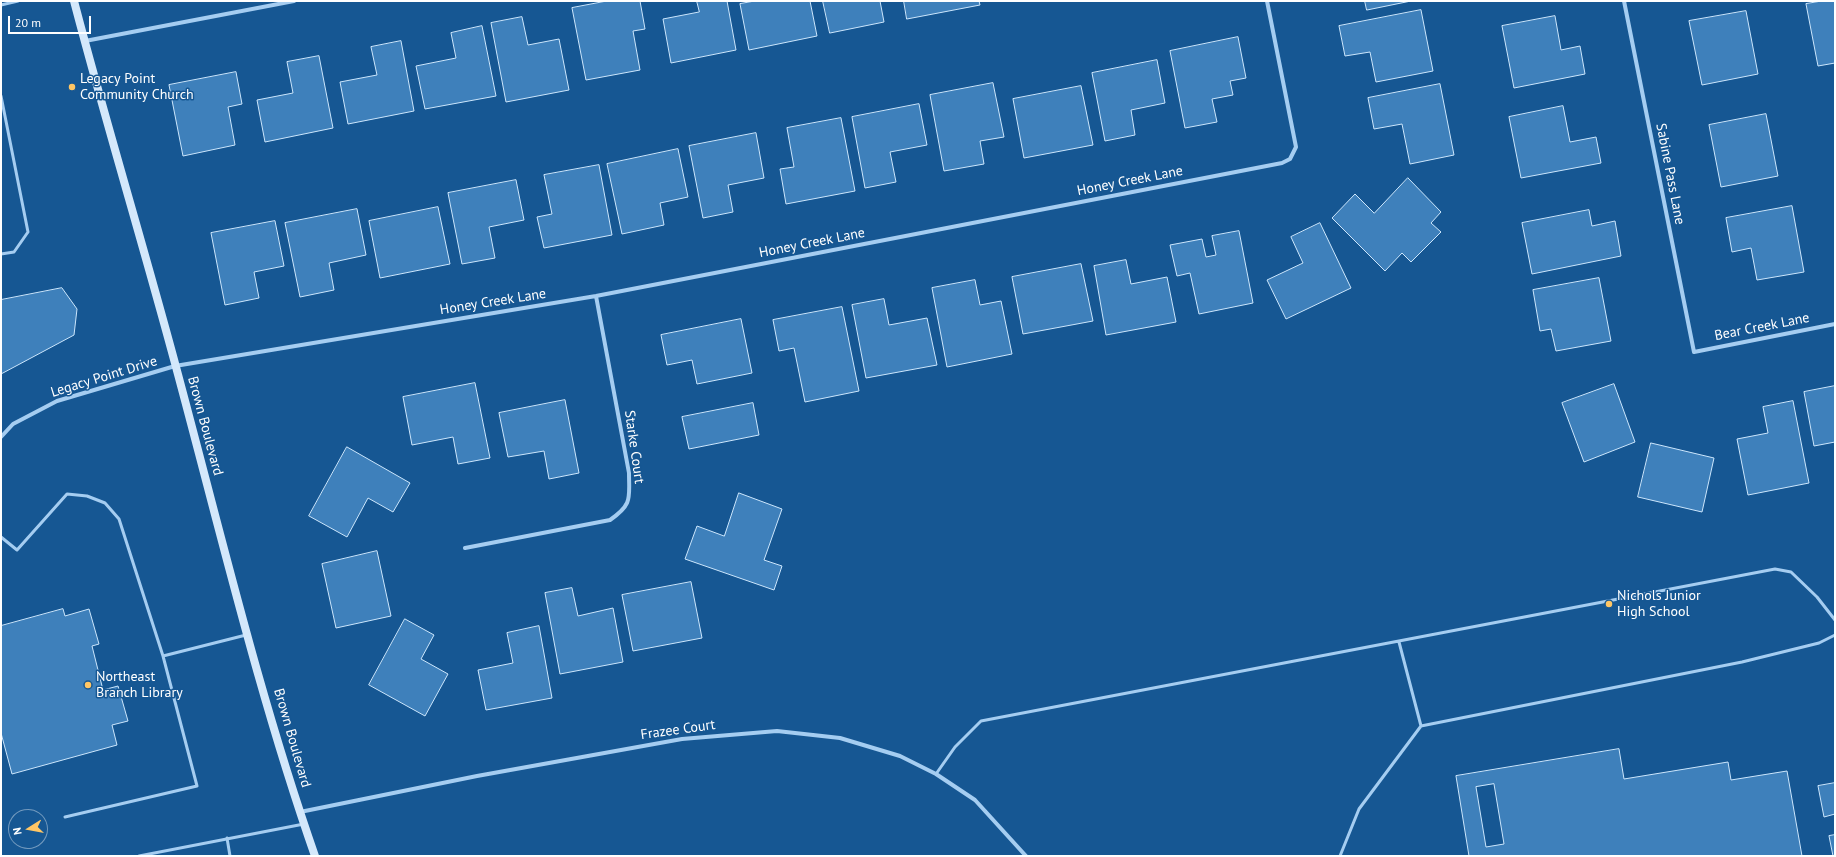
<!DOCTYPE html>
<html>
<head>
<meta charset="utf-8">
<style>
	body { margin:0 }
	#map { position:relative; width:1836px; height:857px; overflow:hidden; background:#165793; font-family:"PT Sans",sans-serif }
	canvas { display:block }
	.frame { position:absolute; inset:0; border:2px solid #fff; pointer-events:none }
	.north { position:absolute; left:8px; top:809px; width:40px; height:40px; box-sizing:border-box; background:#165793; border:1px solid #739abe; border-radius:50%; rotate:259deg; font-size:11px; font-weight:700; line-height:16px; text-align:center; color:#fff }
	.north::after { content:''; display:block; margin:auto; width:14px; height:18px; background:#ffc665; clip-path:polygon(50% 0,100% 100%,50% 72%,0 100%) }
	.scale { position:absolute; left:8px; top:16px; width:83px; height:18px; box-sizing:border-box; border:2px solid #fff; border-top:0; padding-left:5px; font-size:12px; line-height:14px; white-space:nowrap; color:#fff; -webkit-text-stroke:3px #165793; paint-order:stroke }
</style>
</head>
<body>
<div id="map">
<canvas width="1836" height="857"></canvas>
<div class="frame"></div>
<div class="north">N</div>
<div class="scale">20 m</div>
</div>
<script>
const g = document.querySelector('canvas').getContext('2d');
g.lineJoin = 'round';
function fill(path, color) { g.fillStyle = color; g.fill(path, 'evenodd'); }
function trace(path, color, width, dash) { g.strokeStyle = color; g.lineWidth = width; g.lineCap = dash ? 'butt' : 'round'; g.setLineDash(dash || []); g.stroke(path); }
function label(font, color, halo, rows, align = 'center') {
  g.font = font + ' "PT Sans",sans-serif'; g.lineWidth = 3; g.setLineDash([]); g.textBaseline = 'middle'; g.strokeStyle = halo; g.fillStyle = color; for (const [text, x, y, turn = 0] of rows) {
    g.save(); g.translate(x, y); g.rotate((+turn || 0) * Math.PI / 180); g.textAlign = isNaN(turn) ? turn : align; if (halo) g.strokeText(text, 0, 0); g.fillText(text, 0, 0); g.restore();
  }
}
const building = new Path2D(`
	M607 1H640L645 29 633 31 640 70 586 80 572 8Z
	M697 1H727L736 50 671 63 663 19 699 12Z
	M755 1H810L817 36 749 50 740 4Z
	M823 1H880L884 22 830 33Z
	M904 1H979L980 5 907 19Z
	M1365 1H1411L1367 10Z
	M1822 1H1835V63L1818 66 1806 4Z
	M1421 10 1433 71 1376 82 1370 52 1345 56 1339 26Z
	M1746 11 1758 74 1702 85 1689 21Z
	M1555 16 1561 50 1580 46 1585 74 1514 88 1502 26Z
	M522 17 528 45 559 39 569 90 506 102 491 23Z
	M482 26 496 96 425 109 416 66 456 58 451 33Z
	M1238 37 1246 78 1230 81 1233 95 1212 99 1217 122 1185 128 1170 51Z
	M401 41 414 111 348 124 340 82 377 75 371 47Z
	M319 56 333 128 265 142 257 100 293 93 287 62Z
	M1157 60 1165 103 1131 110 1135 135 1105 141 1092 73Z
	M236 72 242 104 228 107 235 145 183 156 169 85Z
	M993 83 1004 137 980 141 984 164 944 171 930 95Z
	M1440 84 1454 155 1410 164 1402 124 1374 129 1368 98Z
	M1081 86 1093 145 1024 158 1013 99Z
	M919 104 927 145 890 152 896 182 865 188 852 117Z
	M1563 106 1570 142 1596 137 1601 163 1521 178 1509 117Z
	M1766 114 1778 176 1721 187 1709 125Z
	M841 118 855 191 786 204 780 169 794 167 787 128Z
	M756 133 764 178 728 185 733 212 703 218 689 146Z
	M678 149 688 197 660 203 664 225 622 234 607 164Z
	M599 165 612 235 544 248 537 217 552 214 544 175Z
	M1408 178 1441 212 1431 223 1441 232 1411 262 1402 253 1385 271 1332 218 1355 194 1374 213Z
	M516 180 524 220 489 227 495 258 462 264 448 193Z
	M1792 206 1804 272 1757 280 1751 248 1732 252 1726 218Z
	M438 207 450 264 380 278 369 221Z
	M357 209 366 255 329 263 334 290 300 297 285 223Z
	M1589 210 1592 226 1615 221 1621 256 1532 274 1522 223Z
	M275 221 284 266 254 272 259 298 225 305 211 233Z
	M1320 223 1351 288 1286 319 1267 280 1303 263 1291 237Z
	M1239 231 1253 303 1199 314 1190 273 1177 276 1170 245 1202 239 1206 257 1216 255 1212 236Z
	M1126 260 1131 284 1167 277 1176 322 1106 335 1094 266Z
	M1081 264 1093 321 1023 334 1012 277Z
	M1599 278 1611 341 1556 351 1551 329 1540 331 1533 290Z
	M975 280 980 305 1001 301 1012 354 947 367 932 288Z
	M62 288 77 309 74 335 1 374V300Z
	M884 299 889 325 927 318 937 365 866 378 852 305Z
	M842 307 859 391 805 402 794 348 779 351 773 320Z
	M741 319 752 373 697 384 692 360 667 365 661 335Z
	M475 383 490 458 458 464 453 437 412 445 403 397Z
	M1614 384 1635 442 1584 462 1562 403Z
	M1835 386V442L1814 446 1804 392Z
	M565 400 579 473 549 479 544 451 508 457 499 413Z
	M1793 401 1809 483 1748 495 1737 439 1768 433 1763 407Z
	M753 403 759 435 689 449 682 417Z
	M1651 443 1714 458 1702 512 1638 497Z
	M347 447 410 483 393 512 368 498 347 537 309 516Z
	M739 493 782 509 764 560 782 566 774 590 685 559 697 526 724 536Z
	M377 551 391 616 336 628 322 564Z
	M691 582 702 638 633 651 622 595Z
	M572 588 578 616 613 608 623 662 560 674 545 593Z
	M63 609 65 616 89 609 99 644 92 646 103 690 118 686 128 721 112 725 117 745 12 774 1 733V626Z
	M405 619 434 635 421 659 448 674 425 716 369 685Z
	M539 626 552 698 486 710 478 670 513 663 507 633Z
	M1619 749 1624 779 1728 762 1731 780 1787 771 1802 856H1469L1456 776ZM1494 784 1504 844 1486 847 1476 787Z
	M1835 783V814L1824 817 1818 786Z
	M1835 835V856H1833L1829 836Z`);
fill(building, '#3e80bb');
trace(building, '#cce6fc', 1);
trace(new Path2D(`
	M1 5 18 1
	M1 96 28 232 14 252 1 254
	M1 537 17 550 67 494 87 496 105 503 119 519 163 656 246 635
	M1399 642 1421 726
	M936 774 955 747 981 721 1775 569 1791 572 1817 597 1835 620
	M65 817 197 786 163 656
	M227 838 230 856
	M139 856 304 824
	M1340 856 1359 809 1421 726 1742 662 1819 643 1835 635`), '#a5cdf1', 3);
trace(new Path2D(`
	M1624 1 1694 352 1835 324
	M85 41 294 1
	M1 437 13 424 57 401 175 366 596 296 1282 163 1290 159 1296 147 1267 1
	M465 548 610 520C633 504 629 498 629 473L596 296
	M300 812 477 776 682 739 777 731 840 738 900 756 936 774 975 800 1026 856`), '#a5cdf1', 4);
trace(new Path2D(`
	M74 1C106 123 143 244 176 367 220 530 259 696 315 856`), '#d4e8fb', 8);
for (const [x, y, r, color] of [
	[72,87,4,"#ffc665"],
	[1609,604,4,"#ffc665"],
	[88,685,4,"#ffc665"]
]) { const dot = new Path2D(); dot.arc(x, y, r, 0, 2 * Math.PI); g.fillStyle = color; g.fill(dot); trace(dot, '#165793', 1.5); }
label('14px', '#fff', '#165793', [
	["Legacy Point",80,79],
	["Community Church",80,95],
	["Nichols Junior",1617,596],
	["High School",1617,612],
	["Northeast",96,677],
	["Branch Library",96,693]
], 'left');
label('14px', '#fff', '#165793', [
	["Sabine Pass Lane",1670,174,79],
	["Honey Creek Lane",1130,181,-11],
	["Honey Creek Lane",812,243,-11],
	["Honey Creek Lane",493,302,-9],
	["Bear Creek Lane",1762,327,-11],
	["Legacy Point Drive",104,377,-17],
	["Brown Boulevard",205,426,75],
	["Starke Court",634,447,82],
	["Frazee Court",678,730,-8],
	["Brown Boulevard",292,738,74]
]);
</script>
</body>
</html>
